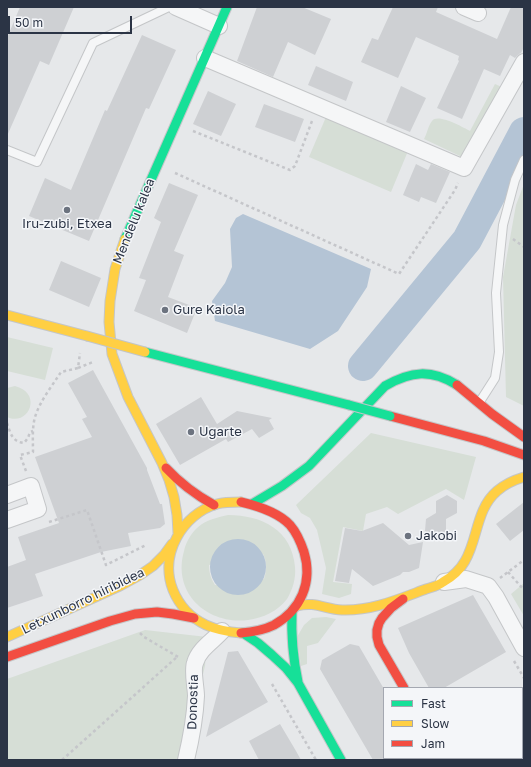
<!DOCTYPE html>
<html>
<head>
<meta charset="utf-8">
<style>
	body { margin:0 }
	#map { position:relative; width:531px; height:767px; overflow:hidden; background:#e6e8ea; font-family:"Golos Text",sans-serif }
	canvas { display:block }
	.frame { position:absolute; inset:0; border:8px solid #2b3445; pointer-events:none }
	.legend { position:absolute; left:383px; top:687px; width:140px; height:72px; box-sizing:border-box; background:#f4f6f9; border:1px solid #a4a8b1; margin:0; padding:5px 7px; list-style:none; font-size:12px; color:#2b3445 }
	.legend li { display:flex; align-items:center; gap:8px; height:20px }
	.legend b { width:20px; border:1px solid #a4a8b1 }
	.scale { position:absolute; left:8px; top:16px; width:124px; height:18px; box-sizing:border-box; border:2px solid #2b3445; border-top:0; padding-left:5px; font-size:12px; line-height:14px; white-space:nowrap; color:#2b3445; -webkit-text-stroke:3px #f4f6f9; paint-order:stroke }
</style>
</head>
<body>
<div id="map">
<canvas width="531" height="767"></canvas>
<div class="frame"></div>
<ul class="legend">
<li><b style="height:5px;background:#16e098"></b>Fast</li>
<li><b style="height:5px;background:#ffcf43"></b>Slow</li>
<li><b style="height:5px;background:#f24e42"></b>Jam</li>
</ul>
<div class="scale">50 m</div>
</div>
<script>
const g = document.querySelector('canvas').getContext('2d');
g.lineJoin = 'round';
function fill(path, color) { g.fillStyle = color; g.fill(path, 'evenodd'); }
function trace(path, color, width, dash) { g.strokeStyle = color; g.lineWidth = width; g.lineCap = dash ? 'butt' : 'round'; g.setLineDash(dash || []); g.stroke(path); }
function label(font, color, halo, rows, align = 'center') {
  g.font = font + ' "Golos Text",sans-serif'; g.lineWidth = 3; g.setLineDash([]); g.textBaseline = 'middle'; g.strokeStyle = halo; g.fillStyle = color; for (const [text, x, y, turn = 0] of rows) {
    g.save(); g.translate(x, y); g.rotate((+turn || 0) * Math.PI / 180); g.textAlign = isNaN(turn) ? turn : align; if (halo) g.strokeText(text, 0, 0); g.fillText(text, 0, 0); g.restore();
  }
}
fill(new Path2D(`
	M495 84 504 88 464 156H460L424 139C427 134 428 126 432 121 438 113 462 127 470 131Z
	M326 117 408 151 391 192 309 157Z
	M524 184V406L506 397 503 277 516 205Z
	M7 337 53 348 45 380 7 371Z
	M15 386C43 393 29 427 7 417V388Z
	M371 433 476 457 464 500 446 489 398 514 387 507 366 514 363 531 343 527 333 582 352 584 351 594 339 598 322 594 326 568 317 530 310 518 301 513 296 505Z
	M228 515C262 515 292 530 295 567 296 578 293 589 287 599 278 611 263 618 248 620 207 625 172 593 184 551 186 541 193 530 202 524 210 519 219 517 228 515ZM263 554C267 562 267 570 264 579L215 585C211 579 209 573 209 565Z
	M524 583V616L511 594Z
	M326 617 336 619 318 643 307 646V664L301 666 297 637 304 625 312 618Z
	M145 630 207 637 205 666 182 760H7V679Z`), '#d6ded6');
fill(new Path2D(`
	M243 214 371 269 367 287 338 331 310 349 215 321 212 301 225 283 232 267 230 229 236 218Z
	M210 567a28 28 0 1 1 56 0a28 28 0 1 1-56 0Z`), '#b4c4d5');
trace(new Path2D(`
	M363 366 467 240 524 132`), '#b4c4d5', 30);
fill(new Path2D(`
	M20 7H74L49 65 40 61 7 136V38Z
	M257 7H302L331 19 315 55 288 42 273 77 237 61Z
	M393 7H438L436 12 497 39 511 7H524V47L521 53 519 54 515 58 510 55 500 76 484 69 462 119 437 108 459 61 458 60 459 56 416 37 398 78 361 62 372 38 378 40Z
	M142 35 176 50 149 109 146 108 89 241 29 216 45 178 71 190 105 110 107 111Z
	M316 66 353 82 346 101 308 85Z
	M401 86 426 98 410 132 386 122Z
	M208 91 236 104 221 136 193 124Z
	M264 104 304 119 295 142 255 127Z
	M416 164 428 170 431 164 450 172 436 203 421 197 419 202 403 195Z
	M169 183 198 195 174 251 184 255 168 297 197 308 187 333 134 311 146 280 139 278 161 222 154 218Z
	M61 261 101 278 89 307 49 290Z
	M93 370 147 468V470L160 504H162L165 524 160 528 128 533 131 546 101 552 35 574 43 596 7 608V567L26 560 18 537 59 523 35 457 92 437 82 419 87 417 68 383Z
	M201 397 217 424 237 411 272 418 269 420 274 429 259 438 252 429 228 442 226 439 180 465 156 424Z
	M447 495 457 501V513L446 519V531L436 538 425 531 426 519 436 513V501Z
	M524 502V530L510 541 496 524Z
	M383 523 409 545 423 542 419 568 409 572H403L400 575 373 586 352 569 349 583 335 581 345 528 362 531Z
	M473 595 506 652 444 688H429L409 653 398 628Z
	M350 644 359 646 384 689V760H373L320 669 322 660Z
	M238 651 268 702 206 737 228 652Z
	M280 724 296 751 301 760H259L249 741Z`), '#ced0d3');
const lane = new Path2D(`
	M7 150 37 162 93 43 169 7
	M479 403 495 378 499 352 496 293 503 225 515 180 524 160`);
const street = new Path2D(`
	M176 7 219 26
	M464 7 478 13
	M205 58 464 168 524 62
	M7 495 31 486 38 509 7 520
	M444 582 466 579 488 586 496 597 524 648
	M186 760C191 739 195 718 196 696 196 688 192 670 195 663 199 649 213 641 222 631`);
const fast = new Path2D(`
	M125 239 227 7
	M145 352 349 405
	M252 504 282 486 309 466 385 386C411 371 431 369 457 385
	M292 611C291 635 293 658 298 682
	M243 633 258 643 272 655 286 668 298 683 341 760`);
const slow = new Path2D(`
	M125 239 115 269 110 301 109 322 112 354 128 397 162 463 169 480 174 497 177 515 178 533
	M7 315 87 336
	M241 502C233 502 224 502 217 504 182 514 159 555 173 590 179 605 191 618 206 625 217 630 229 632 241 633
	M297 606C314 601 325 609 342 610 372 611 399 599 426 589 432 587 438 586 443 582 452 577 460 570 465 561 478 539 476 509 497 491 505 484 514 480 524 477
	M7 637 120 586 140 575 153 566 164 555 172 544`);
const jam = new Path2D(`
	M457 385 492 414 524 437
	M390 416 484 441 524 455
	M166 468C180 483 196 495 214 505
	M241 502C258 506 278 512 290 525 297 533 301 543 304 552 313 582 301 610 274 625 264 630 253 632 241 633
	M403 599 391 608 382 618 379 623 377 630V637L379 645 404 688
	M7 657 110 621 135 614 157 612 173 614 194 618
	M444 758 445 760`);
trace(lane, '#c4c6c8', 10);
trace(street, '#c4c6c8', 18);
trace(fast, '#c4c6c8', 11);
trace(slow, '#c4c6c8', 11);
trace(jam, '#c4c6c8', 11);
trace(new Path2D(`
	M193 131 290 170 295 166 312 121
	M175 173 399 274 455 190 458 183
	M513 239 524 247
	M78 368 93 362
	M7 423C10 432 12 442 24 443L28 438 30 432 33 431
	M26 471 20 455 33 452C33 440 32 428 35 417 40 401 52 386 61 372L78 368 80 353
	M49 522 87 510 106 565 146 545
	M508 572 524 590
	M500 578 524 560
	M140 633 144 637 180 658
	M514 661 524 678
	M272 684 316 760
	M62 760 177 657`), '#c5c6ca', 2.5, [3, 3]);
trace(lane, '#f5f6f7', 8);
trace(street, '#f5f6f7', 16);
trace(fast, '#16e098', 9);
trace(slow, '#ffcf43', 9);
trace(jam, '#f24e42', 9);
const fastBridge = new Path2D(`
	M349 405 390 416`);
const slowBridge = new Path2D(`
	M87 336 145 352`);
trace(fastBridge, '#c2c5c8', 11, []);
trace(slowBridge, '#c2c5c8', 11, []);
trace(fastBridge, '#16e098', 9);
trace(slowBridge, '#ffcf43', 9);
for (const [x, y, r, color] of [
	[67,210,4,"#6c737f"],
	[165,310,4,"#6c737f"],
	[191,432,4,"#6c737f"],
	[408,536,4,"#6c737f"]
]) { const dot = new Path2D(); dot.arc(x, y, r, 0, 2 * Math.PI); g.fillStyle = color; g.fill(dot); trace(dot, '#f4f6f9', 1.5); }
label('13px', '#2b3445', '#f4f6f9', [
	["Mendelu kalea",134,221,-68],
	["Letxunborro hiribidea",83,601,-26],
	["Donostia",193,702,-88]
]);
label('13px', '#2b3445', '#f4f6f9', [
	["Iru-zubi, Etxea",67,224,"center"],
	["Gure Kaiola",173,310],
	["Ugarte",199,432],
	["Jakobi",416,536]
], 'left');
</script>
</body>
</html>
